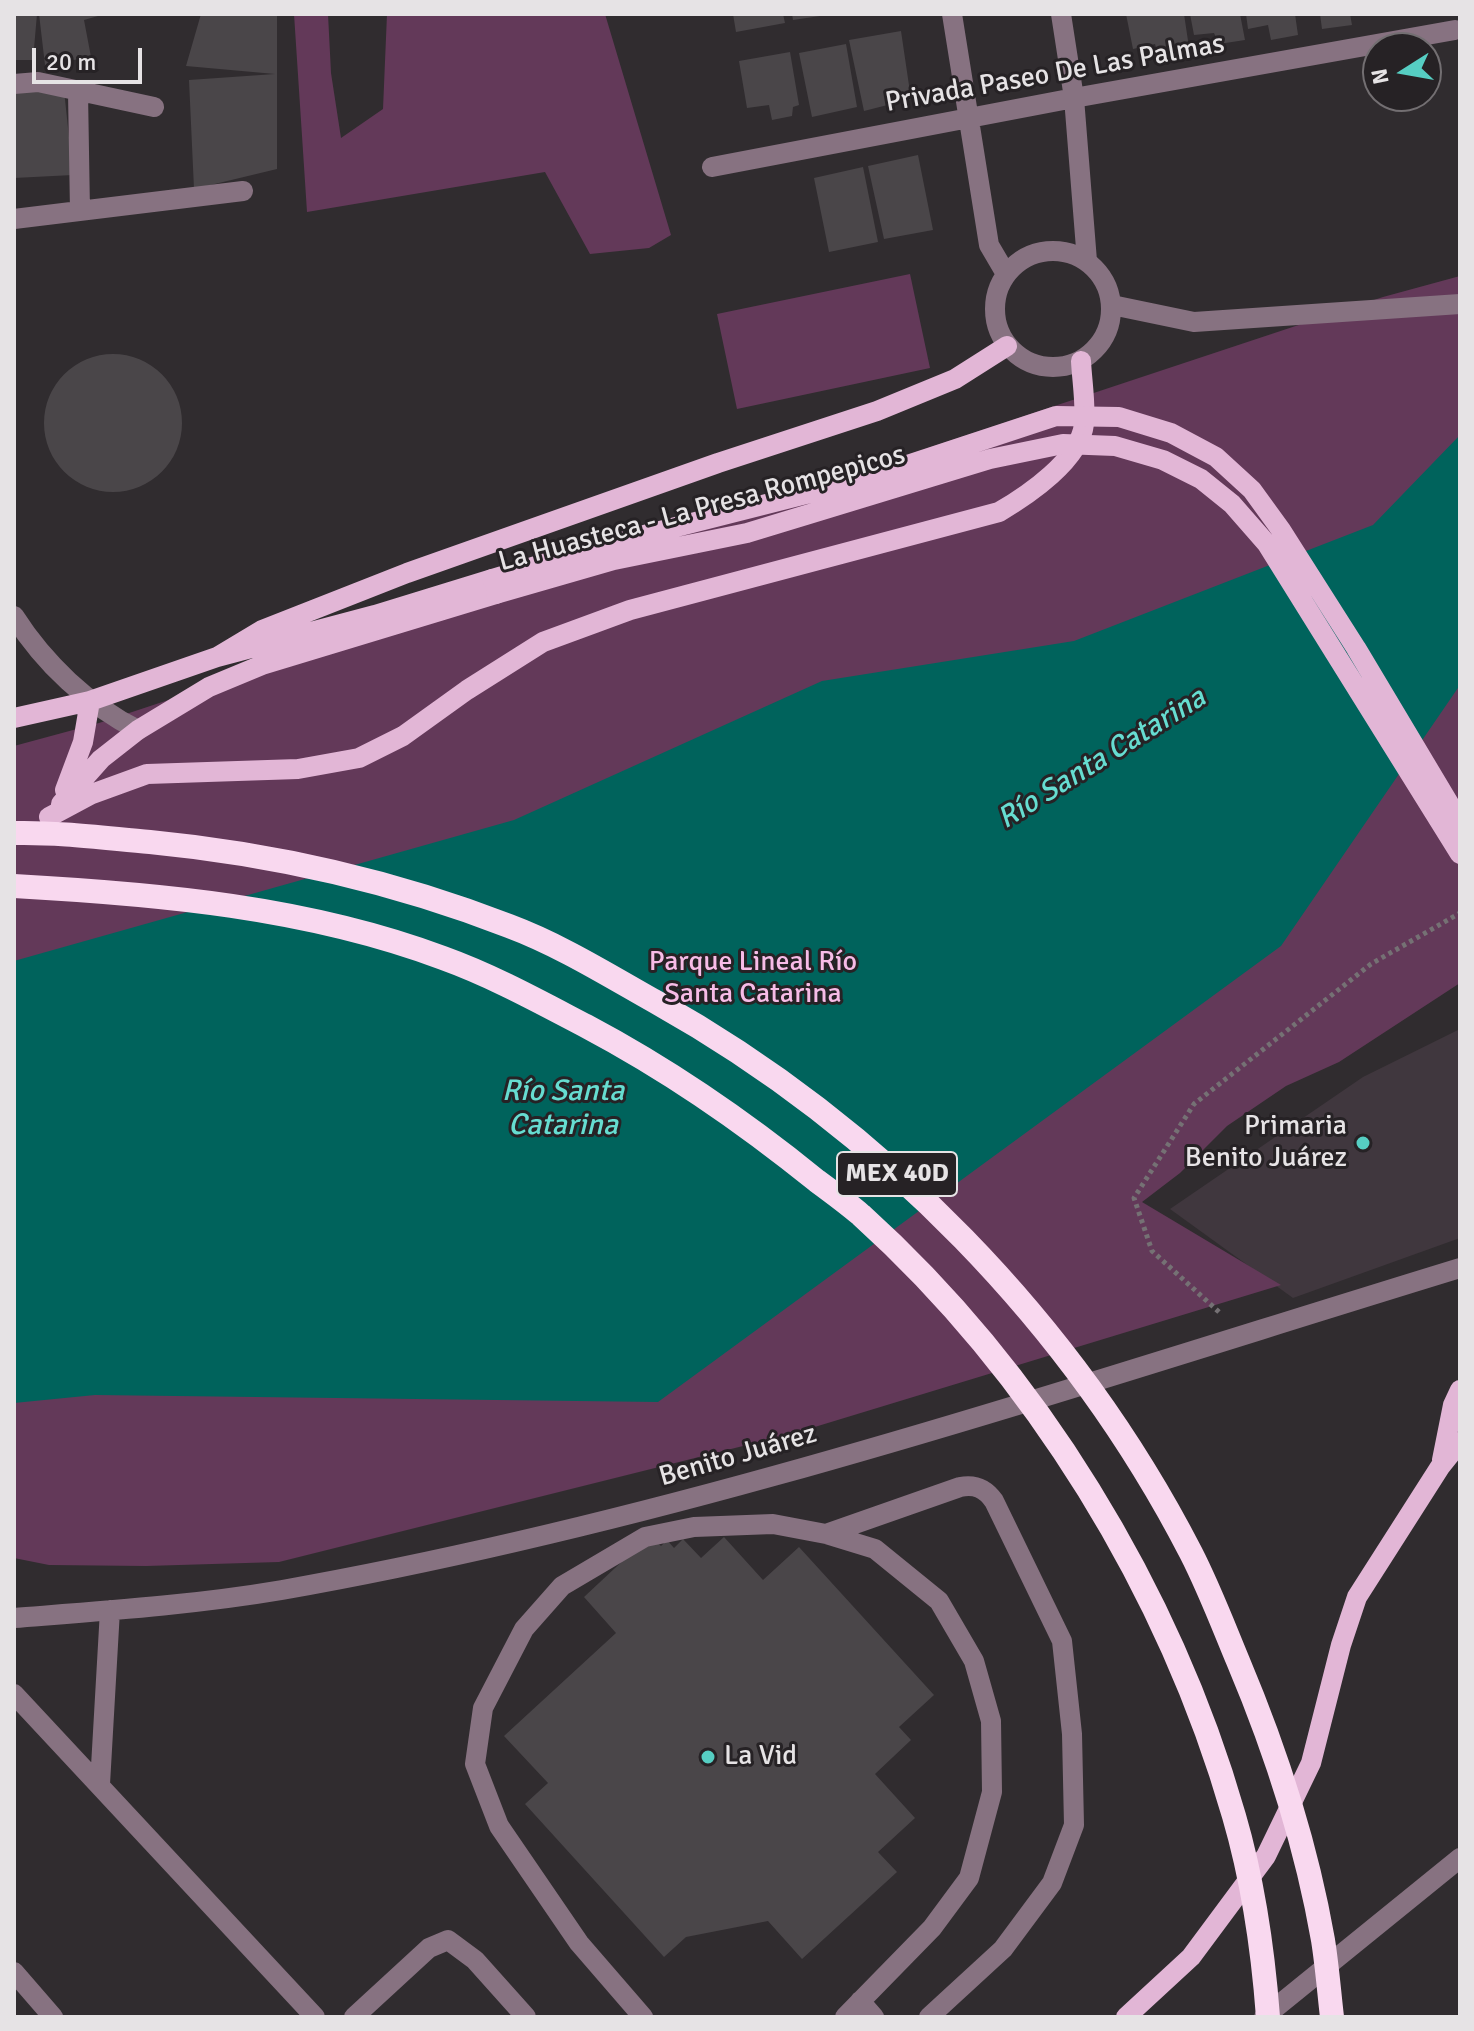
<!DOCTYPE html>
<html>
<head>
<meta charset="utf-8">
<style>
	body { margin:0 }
	#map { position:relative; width:1474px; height:2031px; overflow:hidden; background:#302c2f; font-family:Signika,sans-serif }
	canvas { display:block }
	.frame { position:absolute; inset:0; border:16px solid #e6e3e5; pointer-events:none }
	.north { position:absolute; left:1362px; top:32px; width:80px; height:80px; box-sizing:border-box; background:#262225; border:2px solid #736f72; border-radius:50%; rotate:259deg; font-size:22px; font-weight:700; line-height:32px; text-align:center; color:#e6e3e5 }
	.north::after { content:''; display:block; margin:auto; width:28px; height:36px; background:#56cec3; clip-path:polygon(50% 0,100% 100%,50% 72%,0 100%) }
	.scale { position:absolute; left:32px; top:48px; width:110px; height:36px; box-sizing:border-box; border:4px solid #e6e3e5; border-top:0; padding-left:10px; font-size:24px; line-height:28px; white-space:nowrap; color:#e6e3e5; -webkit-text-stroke:6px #262225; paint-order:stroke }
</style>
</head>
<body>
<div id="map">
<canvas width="1474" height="2031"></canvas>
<div class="frame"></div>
<div class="north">N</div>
<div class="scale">20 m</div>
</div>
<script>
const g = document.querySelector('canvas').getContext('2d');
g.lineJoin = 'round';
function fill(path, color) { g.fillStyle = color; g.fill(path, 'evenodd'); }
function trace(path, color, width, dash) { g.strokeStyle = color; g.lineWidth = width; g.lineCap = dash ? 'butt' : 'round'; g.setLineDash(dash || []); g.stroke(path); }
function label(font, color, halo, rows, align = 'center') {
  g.font = font + ' Signika,sans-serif'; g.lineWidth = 6; g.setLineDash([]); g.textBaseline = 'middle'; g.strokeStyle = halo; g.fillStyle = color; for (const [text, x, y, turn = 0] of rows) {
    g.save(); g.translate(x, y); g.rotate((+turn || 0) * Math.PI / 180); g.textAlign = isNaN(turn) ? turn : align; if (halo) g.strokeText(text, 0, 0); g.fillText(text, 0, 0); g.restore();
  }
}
fill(new Path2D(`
	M1460 1029V1238L1293 1298 1170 1209 1363 1077Z`), '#40373e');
fill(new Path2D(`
	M294 14H328L331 73 341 138 383 109 387 14H605L671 235 649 248 590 254 545 172 307 212Z
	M910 274 930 368 737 409 717 314Z
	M1460 276V983L1339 1062 1286 1086 1227 1126 1180 1173 1142 1202 1281 1285 795 1433 279 1562 146 1566 49 1565 14 1558V746L99 723 1383 297Z`), '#633959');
fill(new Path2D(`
	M1460 435V685L1281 946 658 1402 95 1395 14 1403V961L514 820 822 681 1074 641 1373 525Z`), '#00635c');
fill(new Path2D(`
	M14 14H37L33 60H14Z
	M39 14H105L84 20 91 57 45 65Z
	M201 14H277V169L194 189 189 80 275 74 186 66Z
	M733 14H783L785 23 736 32Z
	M792 14H820V16L793 20Z
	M1126 14H1184L1190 54 1160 61 1155 44 1133 49Z
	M1190 14H1240L1245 40 1219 44 1214 33 1194 35Z
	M1246 14H1295L1298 35 1271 40 1268 25 1248 29Z
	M1320 14H1350L1352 25 1322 29Z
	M901 31 911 99 864 111 849 40Z
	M846 44 857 107 812 117 799 53Z
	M790 52 799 105 793 107 792 116 772 120 769 105 747 108 739 61Z
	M64 90 73 175 14 178V91Z
	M918 155 933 230 884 239 868 166Z
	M863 167 878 242 829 252 814 178Z
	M44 423a69 69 0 1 1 138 0a69 69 0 1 1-138 0Z
	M724 1537 763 1580 799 1547 934 1695 899 1727 911 1740 875 1774 915 1818 878 1852 897 1872 802 1959 768 1921 686 1937 664 1957 525 1804 548 1783 504 1736 616 1633 584 1597 645 1540H655L661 1546 667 1540 674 1548 683 1539 701 1558Z`), '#4a4649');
trace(new Path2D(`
	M1219 1312 1152 1251 1134 1198 1194 1104 1371 964 1460 913`), '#757174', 5, [4, 4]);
trace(new Path2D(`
	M952 14 989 245 1006 274
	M1061 14 1074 98 1087 261
	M14 84 38 82 154 107
	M78 92 80 211
	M712 167 1074 98 1455 30
	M14 219 243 191
	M995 309a58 58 0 1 1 116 0a58 58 0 1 1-116 0Z
	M1112 305 1194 322 1460 304
	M14 616C44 663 88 705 138 730
	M826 1534 960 1487C975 1484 985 1488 994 1501L1062 1641 1072 1734 1074 1825 1052 1883 1003 1949 929 2017
	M14 1618C103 1611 194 1605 282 1590 684 1519 1071 1387 1460 1268
	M14 1694 315 2017
	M100 1784 110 1610
	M14 1972 53 2017
	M860 2001 874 2017
	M354 2017 429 1948 448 1940 475 1960 526 2017
	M643 2017 579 1943 499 1826 475 1764 483 1708 524 1629 562 1586 645 1537 694 1527 773 1524 826 1534 875 1549 939 1601 974 1661 991 1721 992 1792 969 1878 932 1928 845 2017
	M1264 2017 1460 1858`), '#877281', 20);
trace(new Path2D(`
	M217 657 262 630 407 573 718 463 877 411 955 379 1007 346
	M14 718 90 701 217 657 375 615 492 579
	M65 790 83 742 90 701
	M61 804 101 759 138 730 209 687 262 665 496 594
	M49 817 92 794 147 774 298 769 359 758 403 736 467 690 543 642 630 610 999 512C1028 495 1080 460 1084 424 1086 404 1082 381 1081 361
	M1442 1460 1453 1405 1460 1390
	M1126 2017 1191 1957 1266 1856 1311 1763 1341 1645 1357 1597 1440 1467 1460 1442`), '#e2b6d6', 20);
trace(new Path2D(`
	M492 579 609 544 865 479 1056 416 1119 417 1171 433 1216 457 1252 490 1281 530 1356 648 1460 822
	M496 594 614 560 747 533 990 459 1063 444 1115 446 1163 460 1201 479 1232 504 1267 544 1460 854`), '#e2b6d6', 20);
trace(new Path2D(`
	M14 833C60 832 104 838 150 842 274 854 393 881 509 926 560 945 608 975 656 1002 881 1128 1073 1324 1191 1553 1209 1588 1223 1625 1238 1661 1276 1751 1306 1843 1323 1940 1327 1965 1329 1991 1332 2017
	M14 886C158 894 307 907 443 958 493 976 540 1002 586 1026 671 1071 743 1121 817 1181 832 1192 847 1203 861 1215 1036 1373 1169 1590 1234 1816 1253 1881 1263 1950 1268 2017`), '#f9d8ef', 24);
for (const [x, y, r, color] of [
	[1363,1143,8,"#56cec3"],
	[708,1757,8,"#56cec3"]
]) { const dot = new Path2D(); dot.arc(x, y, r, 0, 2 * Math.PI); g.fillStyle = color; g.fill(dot); trace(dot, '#262225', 3); }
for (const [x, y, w] of [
	[897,1174,120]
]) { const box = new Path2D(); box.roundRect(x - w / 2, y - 22, w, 44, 6); g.fillStyle = '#262225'; g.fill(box); trace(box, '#e6e3e5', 2); }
label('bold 26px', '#e6e3e5', null, [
	["MEX 40D",897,1174]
]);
label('28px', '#e6e3e5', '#262225', [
	["Privada Paseo De Las Palmas",1055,74,-10],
	["La Huasteca - La Presa Rompepicos",702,509,-15],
	["Benito Juárez",738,1456,-16]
]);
label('28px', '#f7bce7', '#262225', [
	["Parque Lineal Río",753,963],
	["Santa Catarina",753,995]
]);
label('28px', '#e6e3e5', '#262225', [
	["Primaria",1347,1127],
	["Benito Juárez",1347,1159],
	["La Vid",724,1757,"left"]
], 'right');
label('italic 30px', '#66ddd1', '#262225', [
	["Río Santa Catarina",1102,759,-32],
	["Río Santa",563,1092],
	["Catarina",563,1126]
]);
</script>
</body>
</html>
